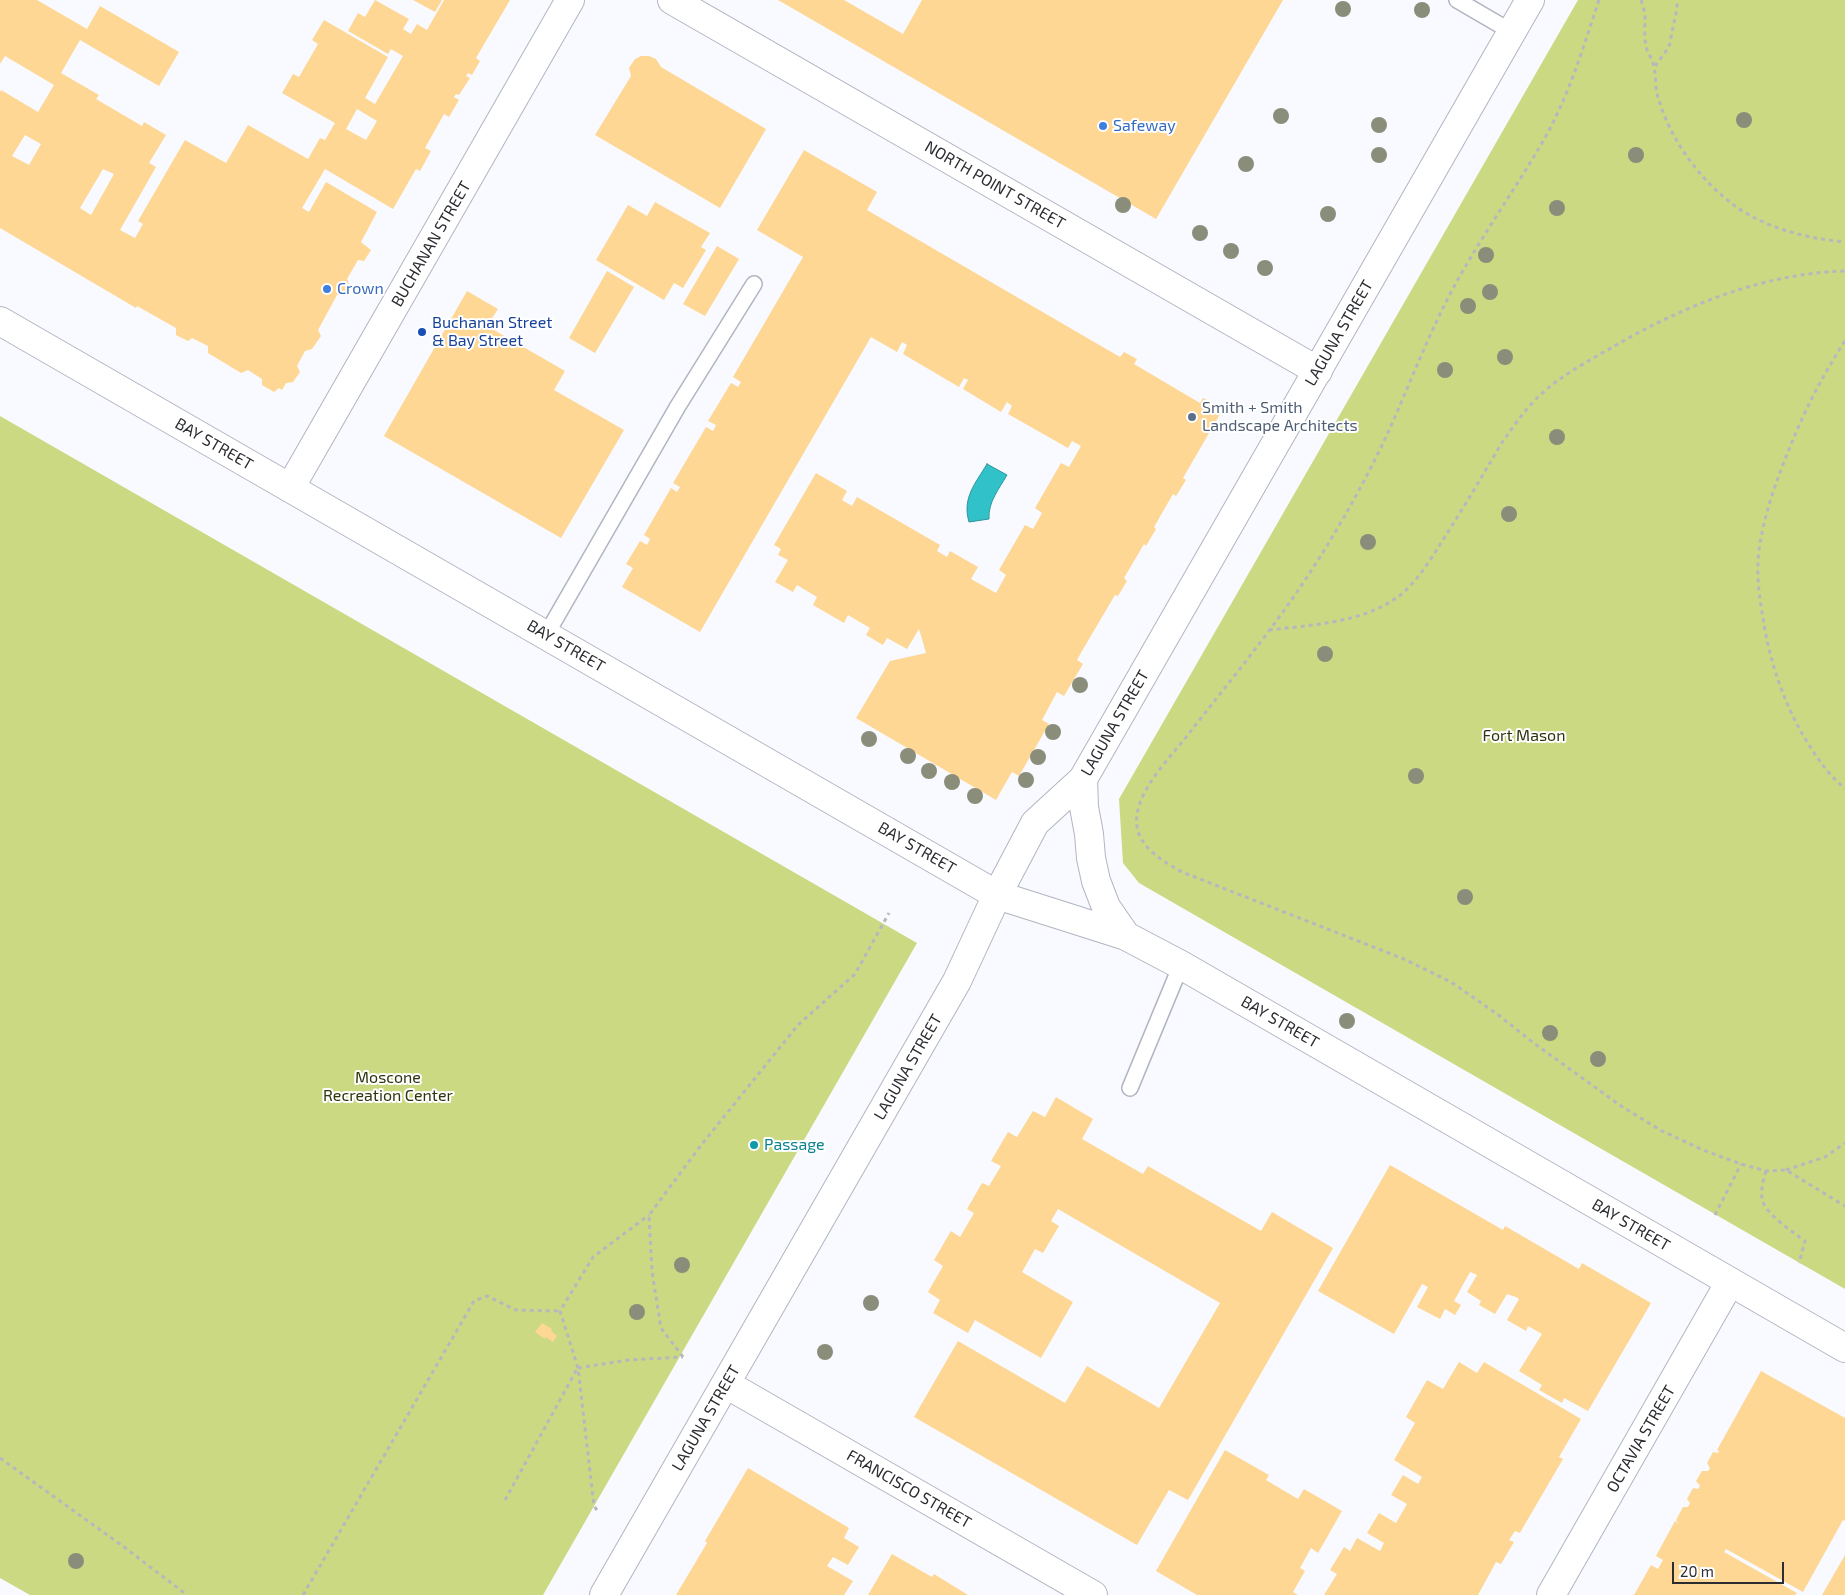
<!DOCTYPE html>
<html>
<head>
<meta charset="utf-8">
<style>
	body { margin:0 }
	#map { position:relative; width:1845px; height:1595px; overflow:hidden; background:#f8faff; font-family:"Exo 2",sans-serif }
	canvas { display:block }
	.scale { position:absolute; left:1672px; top:1562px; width:112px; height:22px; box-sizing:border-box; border:2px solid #2b2d31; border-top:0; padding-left:6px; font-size:15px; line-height:18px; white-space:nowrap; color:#2b2d31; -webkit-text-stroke:4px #fff; paint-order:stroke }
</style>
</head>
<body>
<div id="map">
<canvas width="1845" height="1595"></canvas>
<div class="scale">20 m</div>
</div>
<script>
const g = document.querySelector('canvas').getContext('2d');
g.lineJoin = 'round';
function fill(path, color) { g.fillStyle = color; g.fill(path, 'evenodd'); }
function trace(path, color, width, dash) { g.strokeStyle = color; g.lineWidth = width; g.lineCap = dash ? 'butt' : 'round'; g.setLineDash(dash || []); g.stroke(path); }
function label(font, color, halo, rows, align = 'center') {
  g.font = font + ' "Exo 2",sans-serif'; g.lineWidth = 4; g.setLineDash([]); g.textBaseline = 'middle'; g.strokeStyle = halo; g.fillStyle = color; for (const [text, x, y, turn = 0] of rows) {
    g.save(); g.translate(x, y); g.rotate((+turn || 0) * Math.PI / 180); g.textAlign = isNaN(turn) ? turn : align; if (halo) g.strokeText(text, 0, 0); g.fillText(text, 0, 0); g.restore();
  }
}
fill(new Path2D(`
	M1578 0H1845V1289L1139 883 1123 863 1119 799Z
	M0 416 917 943 543 1595H30L0 1578Z`), '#cbd982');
const water = new Path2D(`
	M987 464 1007 475C999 489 988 502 989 519L969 522C962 498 975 484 987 464Z`);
fill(water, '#30c2c8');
trace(water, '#2e959b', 1);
fill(new Path2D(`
	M0 0H37L87 29 100 6 179 52 159 86 80 40 61 73 99 95 96 99 142 126 144 122 166 135 149 163 156 167 120 230 135 238 143 224 138 221 185 140 226 163 248 125 308 159 320 138 325 140 335 123 282 93 293 74 299 77 318 44 312 40 324 20 388 57 365 98 375 104 403 56 391 49 388 54 348 31 358 13 365 17 375 0 409 19 403 29 411 34 417 24 427 30 444 0H510L476 58 480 61 472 75 468 73 466 76 470 78 459 95 456 94 454 97 459 100 449 117 444 114 425 148 431 151 420 171 416 169 393 209 325 169 302 208 309 212 326 182 377 212 361 242 371 250 364 261 358 260 347 279 349 284 343 295H337L318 330 321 336 312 349 305 351 297 366 300 372 293 382 286 383 282 390 279 388 274 392 262 385V379L248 370 241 373 208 353V346L192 338 188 341 176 335V328L137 306 136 308 0 228V92L1 90 38 112 54 85 5 56 0 64ZM357 109 377 121 366 140 346 129ZM25 135 41 144 29 165 12 156ZM103 169 114 174 91 215 80 208Z
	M413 0H442L435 12Z
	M778 0H844L903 34 922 0H1283L1156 219Z
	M641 56H649L656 59 661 67 766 129 720 208 595 135 631 76 629 68 635 59Z
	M804 150 877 192 867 210 1120 357 1124 352 1137 359 1134 364 1200 403 1203 398 1223 409 1183 478 1186 480 1176 496 1173 494 1154 527 1156 529 1146 546 1144 544 1124 578 1127 581 1118 596 1115 595 1082 651 1077 660 1083 664 1064 696 1057 692 1042 720 1049 724 1019 776 1012 772 996 800 856 718 890 661 926 653 919 629 907 649 887 638 883 645 866 635 870 628 848 615 844 623 813 605 817 597 797 585 793 592 775 582 788 560 778 555 781 549 774 545 816 473 847 491 842 500 852 506 857 497 940 545 937 551 947 557 950 551 978 567 971 579 996 593 1006 575 999 570 1025 525 1033 529 1042 513 1035 508 1061 463 1069 467 1081 446 1072 441 1068 448 1008 414 1012 406 1007 402 1001 412 963 389 968 380 964 378 959 387 903 354 907 345 902 342 897 352 871 337 700 632 622 587 633 568 626 564 640 541 647 545 650 539 644 535 671 488 677 492 680 487 673 483 706 427 713 431 716 425 708 421 731 383 738 387 741 382 733 377 803 257 757 230Z
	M655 202 710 233 701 247 706 250 683 288 674 283 664 300 596 260 628 205 647 216Z
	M717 246 739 259 705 316 683 304Z
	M607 271 634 287 595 353 569 338Z
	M467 291 498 309 487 326 565 371 554 390 624 430 561 538 384 436Z
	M1056 1097 1093 1119 1082 1139 1143 1174 1148 1166 1261 1231 1272 1212 1333 1248 1188 1500 1169 1490 1137 1545 914 1417 958 1341 1065 1403 1087 1366 1159 1408 1220 1303 1058 1209 1051 1221 1059 1226 1043 1253 1035 1249 1022 1272 1073 1302 1041 1358 975 1320 968 1333 933 1313 940 1300 928 1292 943 1266 934 1260 951 1231 960 1237 974 1213 967 1209 982 1183 989 1186 1001 1166 991 1161 1008 1132 1017 1137 1033 1111 1045 1117Z
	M1390 1165 1503 1230 1505 1226 1579 1269 1582 1263 1651 1303 1588 1411 1564 1398 1562 1403 1539 1390 1542 1385 1519 1371 1542 1334 1528 1326 1526 1331 1507 1320 1519 1299 1516 1297 1507 1294 1495 1314 1479 1305 1481 1301 1467 1292 1477 1275 1470 1272 1454 1301 1461 1305 1455 1315 1445 1309 1440 1319 1417 1307 1428 1287 1422 1284 1394 1334 1318 1291Z
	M542 1323 552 1329 551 1331 557 1336 553 1342 546 1337 545 1339 535 1332Z
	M1459 1362 1477 1373 1484 1362 1581 1419 1559 1457 1563 1459 1521 1531 1520 1533 1515 1531 1509 1540 1514 1542 1501 1564 1496 1562 1478 1595H1324L1337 1574 1330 1570 1344 1547 1350 1551 1357 1538 1380 1551 1384 1543 1367 1533 1379 1513 1396 1523 1407 1504 1391 1495 1403 1475 1418 1484 1422 1477 1394 1460 1415 1423 1406 1417 1427 1380 1443 1389Z
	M1761 1371 1845 1418V1521L1843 1520 1803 1592 1726 1549 1724 1552 1797 1593 1795 1595H1634L1651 1565 1658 1569 1663 1560 1656 1556 1675 1521 1679 1524 1676 1520 1683 1507H1688L1690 1503 1687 1499 1693 1488 1698 1489 1700 1486 1696 1481 1702 1471H1708L1710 1468 1707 1463 1713 1452 1718 1453 1719 1451 1717 1450Z
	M1225 1450 1269 1475 1266 1480 1298 1499 1304 1489 1342 1511 1318 1553 1311 1548 1300 1568 1305 1571 1293 1592 1298 1595H1197L1156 1571Z
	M748 1468 849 1528 844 1538 859 1547 848 1565 833 1557 827 1566 853 1581 844 1595H676L707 1543 705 1541Z
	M892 1554 932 1577 934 1574 968 1595H868Z
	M1845 1555V1595H1822Z`), '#fed795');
const service = new Path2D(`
	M1457 0 1512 32
	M546 635 678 406 754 284
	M1130 1088 1181 965`);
const minor = new Path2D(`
	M672 0 1318 371
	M290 488 570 0
	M726 1384 1093 1595
	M604 1595 957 981 997 895
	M1551 1595 1730 1282`);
const tertiary = new Path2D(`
	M0 321 997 895`);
const secondary = new Path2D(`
	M1530 0 1083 779 1035 823 997 895 1126 936 1181 965 1845 1348
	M1083 779 1084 807 1089 834 1091 858 1096 881 1106 907 1126 936`);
trace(service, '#b2b5c1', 18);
trace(minor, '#b2b5c1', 30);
trace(tertiary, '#b2b5c1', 30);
trace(secondary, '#b2b5c1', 30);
trace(new Path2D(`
	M1599 0C1584 45 1570 92 1547 134 1514 193 1472 248 1442 310 1422 351 1405 395 1386 437 1364 483 1339 528 1311 571 1276 625 1234 676 1194 727 1177 750 1147 779 1139 806 1128 841 1156 857 1182 872L1404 959 1451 982 1497 1014 1535 1044 1621 1106 1662 1131 1703 1150 1741 1164 1766 1171 1786 1170 1845 1206
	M1641 0C1643 6 1645 12 1645 19 1645 27 1644 37 1646 46 1647 53 1653 59 1654 67 1656 75 1655 85 1657 93 1669 142 1709 194 1753 217 1781 232 1814 239 1845 242
	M1655 66 1669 47 1677 8V0
	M1845 341C1818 382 1798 424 1781 470 1771 496 1763 522 1759 550 1756 573 1759 596 1763 618 1771 671 1790 721 1822 764 1828 773 1837 781 1845 789
	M1269 630C1311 625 1363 623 1399 596 1416 583 1429 562 1441 543 1457 518 1473 492 1488 466 1494 457 1499 446 1506 437 1515 424 1525 410 1536 399 1558 377 1585 363 1611 348 1681 307 1763 273 1845 271
	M1786 1170 1825 1157 1845 1143
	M1766 1171C1763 1180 1761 1189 1762 1199 1765 1214 1793 1232 1805 1241L1799 1263
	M1715 1215 1741 1164
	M683 1357 661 1328 652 1272 649 1215 702 1144 798 1025 855 974 889 913
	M578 1368 628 1360 683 1357
	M0 1458 124 1547 187 1595
	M505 1500 577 1369
	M597 1510 594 1506 578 1368 560 1311 593 1257 649 1215
	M303 1595 474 1301 487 1296 516 1310 560 1311`), '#b6b8bd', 3, [4, 4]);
trace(service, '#fff', 15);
trace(minor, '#fff', 28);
trace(tertiary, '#fff', 28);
trace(secondary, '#fff', 28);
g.fillStyle = '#898d7a';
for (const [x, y] of [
	[1343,9],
	[1422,10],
	[1281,116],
	[1744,120],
	[1379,125],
	[1379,155],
	[1636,155],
	[1246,164],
	[1123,205],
	[1557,208],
	[1328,214],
	[1200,233],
	[1231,251],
	[1486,255],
	[1265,268],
	[1490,292],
	[1468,306],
	[1505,357],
	[1445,370],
	[1557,437],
	[1509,514],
	[1368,542],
	[1325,654],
	[1080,685],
	[1053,732],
	[869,739],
	[908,756],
	[1038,757],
	[929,771],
	[1416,776],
	[1026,780],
	[952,782],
	[975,796],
	[1465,897],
	[1347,1021],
	[1550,1033],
	[1598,1059],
	[682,1265],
	[871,1303],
	[637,1312],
	[825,1352],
	[76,1561]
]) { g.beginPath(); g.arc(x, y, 8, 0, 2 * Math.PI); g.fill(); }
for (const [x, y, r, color] of [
	[1103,126,5,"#3f7fe0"],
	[327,289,5,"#3f7fe0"],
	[422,332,5,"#1a4fb4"],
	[1192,417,5,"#5c6f8a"],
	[754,1145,5,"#0f9aa8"]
]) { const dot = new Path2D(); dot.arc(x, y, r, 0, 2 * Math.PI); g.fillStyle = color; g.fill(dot); trace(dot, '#fff', 2); }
label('16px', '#366cbe', '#fff', [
	["Safeway",1113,126],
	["Crown",337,289]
], 'left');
label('16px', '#2b2d31', '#fff', [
	["NORTH POINT STREET",995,185,30],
	["BUCHANAN STREET",431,244,-60],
	["LAGUNA STREET",1339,333,-60],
	["BAY STREET",214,444,30],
	["BAY STREET",566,646,30],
	["LAGUNA STREET",1115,723,-60],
	["BAY STREET",917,848,30],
	["BAY STREET",1280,1022,30],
	["LAGUNA STREET",908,1067,-60],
	["BAY STREET",1631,1225,30],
	["LAGUNA STREET",706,1418,-60],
	["OCTAVIA STREET",1641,1439,-60],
	["FRANCISCO STREET",909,1489,30]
]);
label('16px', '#164399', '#fff', [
	["Buchanan Street",432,323],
	["& Bay Street",432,341]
], 'left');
label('16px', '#4e5e75', '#fff', [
	["Smith + Smith",1202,408],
	["Landscape Architects",1202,426]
], 'left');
label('16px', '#2f340d', '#fff', [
	["Fort Mason",1524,736],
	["Moscone",388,1078],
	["Recreation Center",388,1096]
]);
label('16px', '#0d838f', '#fff', [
	["Passage",764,1145]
], 'left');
</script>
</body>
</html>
